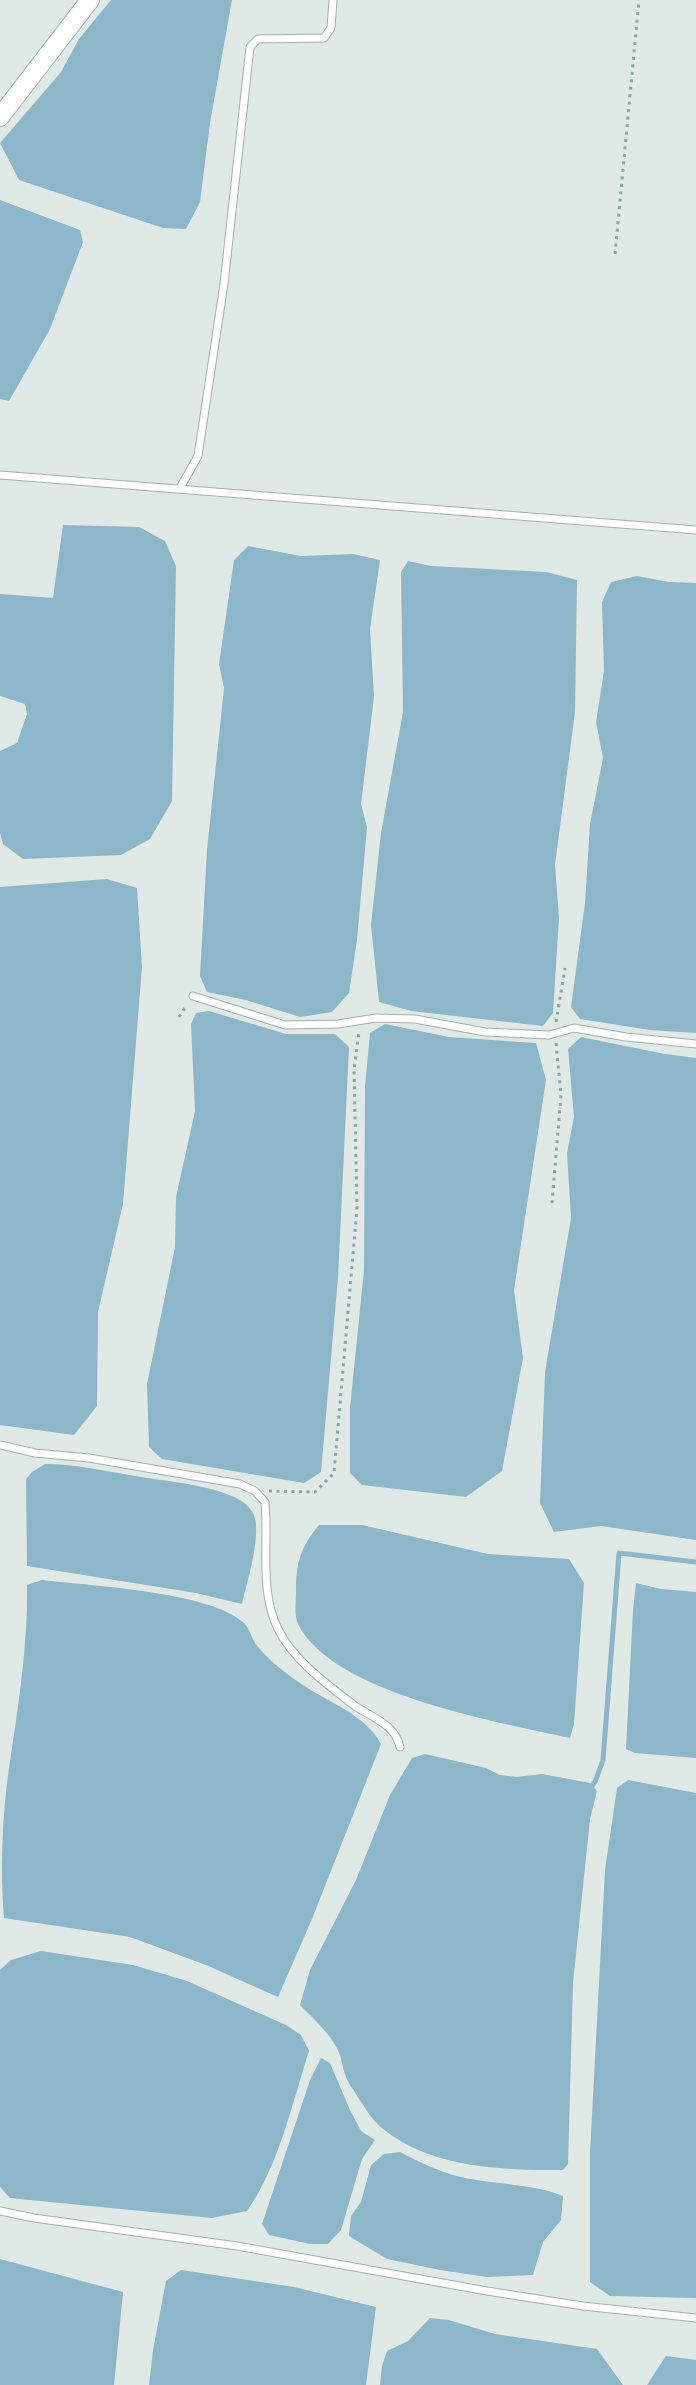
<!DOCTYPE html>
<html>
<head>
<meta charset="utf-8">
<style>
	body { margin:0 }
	canvas { display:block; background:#e0e9e6 }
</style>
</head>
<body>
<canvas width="696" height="2385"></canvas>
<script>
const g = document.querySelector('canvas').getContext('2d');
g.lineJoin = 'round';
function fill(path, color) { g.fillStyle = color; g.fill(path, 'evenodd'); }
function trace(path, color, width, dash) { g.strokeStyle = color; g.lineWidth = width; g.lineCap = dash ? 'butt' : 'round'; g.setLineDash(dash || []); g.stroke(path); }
fill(new Path2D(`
	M111 0H232L210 123 200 202 186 229 163 228 19 180 0 143 61 72 79 39Z
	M0 200 80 230 83 242 50 329 9 401 0 399Z
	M63 525 139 527 165 541 176 566 172 801 150 839 121 855 23 859 3 844 0 833V751L17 743 27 714 25 704 0 696V594L53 598Z
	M248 546 301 556 353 554 380 560 370 629 374 697 361 804 367 827 357 940 349 993 332 1012 300 1017 246 1000 207 992 200 976 207 850 224 688 219 664 234 560Z
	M408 561 431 566 546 572 577 580 575 712 555 865 559 918 553 1013 543 1026 411 1011 379 1002 371 925 381 833 403 712 401 572Z
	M637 576 669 582 696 583V1033L650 1030 580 1019 571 1007 585 903 590 824 603 758 596 722 604 671 602 602 611 582Z
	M107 879 137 888 142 967 123 1204 98 1312 97 1406 74 1435 0 1425V887Z
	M209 1011 286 1034H335L349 1047 338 1278 321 1472 304 1483 162 1459 149 1447 147 1384 175 1247 176 1197 195 1111 191 1024 196 1013Z
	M385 1024 449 1037 536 1043 546 1080 514 1290 523 1358 502 1471 466 1497 362 1485 350 1473V1408L364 1270 365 1087 370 1033Z
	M581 1037 665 1054 696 1058V1540L601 1526 554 1532 540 1503 545 1372 571 1218 567 1153 574 1117 568 1049Z
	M45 1464C77 1464 109 1472 141 1477 171 1482 213 1485 240 1500 244 1502 250 1508 253 1513 263 1532 247 1582 242 1604L196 1593 27 1566 26 1479 32 1472Z
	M319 1525H362L488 1554 569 1559 584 1583 574 1724 570 1738C498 1722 333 1694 298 1624 294 1616 296 1601 296 1592 296 1563 300 1548 319 1525Z
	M42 1580C90 1586 209 1591 244 1623 250 1629 252 1640 258 1647 271 1662 286 1674 303 1685 329 1703 365 1714 381 1744L312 1919 278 1997 206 1965 130 1937 4 1918C0 1870 2 1817 9 1768 18 1708 28 1646 27 1585Z
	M636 1583 661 1589 696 1592V1758L635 1753 626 1749 633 1610Z
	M425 1754 486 1768 500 1775 517 1777 542 1774 590 1783 597 1791 590 1819 573 1983 568 2164 563 2170C503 2170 433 2169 383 2129 370 2119 360 2099 350 2085 344 2075 343 2066 340 2055 333 2036 314 2019 300 2005L310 1970 356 1880 390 1795 412 1758Z
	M628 1780 696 1793V2298L610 2296 590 2282V2153L605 1870 617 1788Z
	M41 1951 133 1965 187 1981 286 2025 301 2035 309 2051C292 2104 279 2165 247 2211L212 2218 10 2198 0 2187V1970L11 1960Z
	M321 2058 330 2063 350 2110 361 2131 375 2140 362 2159 341 2230 328 2244H310L269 2235 262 2224 310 2080Z
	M400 2152C419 2162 440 2172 461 2177 495 2185 531 2183 563 2196L561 2220 543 2242 533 2275 487 2277 440 2270 387 2259 349 2236 351 2216 361 2202 371 2165 384 2154Z
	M0 2259 123 2292 114 2385H0Z
	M181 2270 294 2287 376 2307 366 2385H149L153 2350 166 2281Z
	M430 2318 449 2320 495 2334 597 2349 623 2385H380L382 2366 387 2351 408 2341Z
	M666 2356 696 2360V2385H647Z`), '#8db6c9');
trace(new Path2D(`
	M588 1791 595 1782 603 1760 619 1553 696 1562`), '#8db6c9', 5);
const lane = new Path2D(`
	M0 475 696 530
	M180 488 198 456 224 284 250 47 258 39 324 38 331 28 333 0
	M193 996 285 1025 338 1024 376 1018 415 1019 485 1032 549 1035 574 1028 626 1037 696 1044
	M0 1445 35 1453 89 1458 240 1484 255 1491 265 1502C269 1543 259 1591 278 1629 293 1660 328 1685 355 1706 373 1718 395 1724 400 1747
	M0 2211 34 2218 237 2246 487 2291 583 2306 696 2318`);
const secondary = new Path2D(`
	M0 117 90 0`);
trace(lane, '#a3b0ad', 9);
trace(secondary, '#a0b3af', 20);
trace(new Path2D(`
	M615 254 639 0
	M179 1017 186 1006
	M556 1022 565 968
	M552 1203 561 1095 556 1043
	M269 1491 315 1492 334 1473 357 1208 354 1070 359 1032`), '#83a9a3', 3, [3, 4.5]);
trace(lane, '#fff', 7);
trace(secondary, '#fff', 18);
</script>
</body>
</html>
